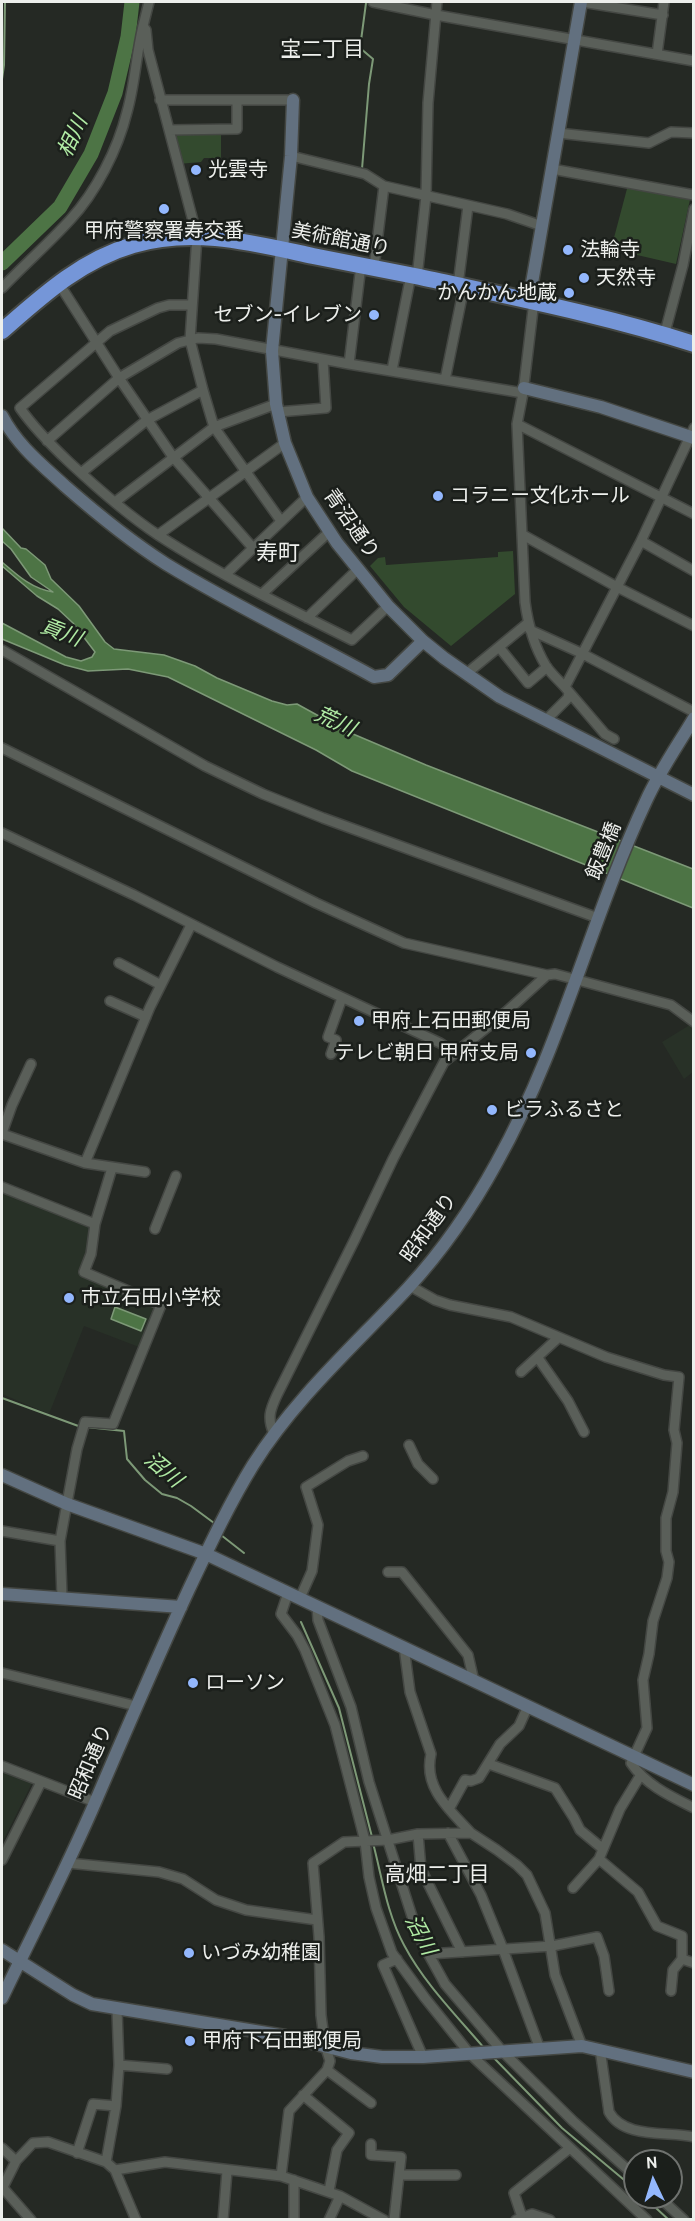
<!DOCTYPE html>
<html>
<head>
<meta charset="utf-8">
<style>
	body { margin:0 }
	#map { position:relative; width:695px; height:2221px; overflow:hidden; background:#252924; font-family:Cabin,sans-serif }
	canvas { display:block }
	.frame { position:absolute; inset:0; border:3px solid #edefec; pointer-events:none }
	.north { position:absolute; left:623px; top:2149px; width:60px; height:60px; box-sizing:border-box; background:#1b1f1b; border:2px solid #6f726f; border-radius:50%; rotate:356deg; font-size:16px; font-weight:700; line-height:24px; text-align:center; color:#edefec }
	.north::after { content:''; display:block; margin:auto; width:21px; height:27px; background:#93b7fd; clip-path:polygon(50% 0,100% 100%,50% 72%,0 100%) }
</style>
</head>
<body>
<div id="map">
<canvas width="695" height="2221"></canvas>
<div class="frame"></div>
<div class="north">N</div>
</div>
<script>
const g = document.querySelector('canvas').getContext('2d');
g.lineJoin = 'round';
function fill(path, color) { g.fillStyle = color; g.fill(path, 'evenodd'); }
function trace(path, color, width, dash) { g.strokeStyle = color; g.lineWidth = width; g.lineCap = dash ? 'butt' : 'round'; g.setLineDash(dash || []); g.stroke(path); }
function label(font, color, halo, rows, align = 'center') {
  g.font = font + ' Cabin,"Noto Sans JP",sans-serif'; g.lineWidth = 5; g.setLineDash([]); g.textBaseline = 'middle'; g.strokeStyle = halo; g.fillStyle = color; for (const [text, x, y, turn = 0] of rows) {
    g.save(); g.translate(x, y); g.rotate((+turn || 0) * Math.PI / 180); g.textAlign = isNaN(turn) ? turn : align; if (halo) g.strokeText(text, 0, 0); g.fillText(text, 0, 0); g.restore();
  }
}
fill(new Path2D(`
	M693 1023V1072L684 1079 662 1042Z
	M2 1191 88 1226 91 1231 81 1273 153 1305 154 1309 139 1347 84 1326 49 1414 2 1394Z
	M2 1768 31 1779 32 1783 2 1843Z`), '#283127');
fill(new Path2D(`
	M221 129V158H204L201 162 178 164 169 130Z
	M628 185 691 195 676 264 611 249Z
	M513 551 515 594 451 646 404 607 370 566 378 558 385 557 386 565 498 557V552Z`), '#334a2e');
const water = new Path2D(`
	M2 528 21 548 26 549 45 565 51 579 79 606 105 642 114 649 164 655 195 666 217 678 272 701 287 705 297 704 346 731 426 765 693 869V908L352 771 316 750 168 677 128 669 88 671 65 665 2 639V623L66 657 81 661 92 657 95 652 73 623 58 609 37 596 2 566V562C17 575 32 589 53 592L31 577 11 549 2 541Z
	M115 1307 146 1319 141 1331 111 1319Z`);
fill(water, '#4d7445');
trace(water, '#7d9977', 1.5);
trace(new Path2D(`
	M2 79 4 65 5 2
	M362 169 369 84 373 59 360 48 366 3
	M2 1398 81 1427
	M86 1427 124 1431 127 1459 145 1480 162 1494 177 1498 191 1506 214 1523V1527
	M221 1535 244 1553
	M301 1622 339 1708 372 1837
	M373 1843C382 1877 387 1914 404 1945 424 1983 456 2015 484 2048
	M492 2056 562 2128 635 2189
	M644 2197 669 2220`), '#7d9977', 2);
trace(new Path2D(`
	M2 263 60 207 91 154 115 93 128 37 132 2`), '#4d7445', 15);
const street = new Path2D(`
	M149 2 143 26 146 30 148 50 197 236 190 340 203 390 214 427 281 521
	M373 2 436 15 694 61
	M582 2 663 15
	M657 54 664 2
	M160 100H293
	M169 130 237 129V100
	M558 133 649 143 671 132 694 133
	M291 156 365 174 384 186 507 214 542 226
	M552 169 694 195
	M374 267 384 186
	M417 277 426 196 428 103 437 2
	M58 282 119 378 173 457 253 548
	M458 285 468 206
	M2 288C24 265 48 244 70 220 96 192 118 149 127 112 135 84 136 55 143 26
	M534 301 523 393 517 424 525 602C528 625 534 646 546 666 552 675 562 683 569 692L568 698 546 720
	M192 305H169L158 308 110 331 20 408C34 428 51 445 69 462 97 488 126 514 158 535 218 574 287 608 352 640L388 606
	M664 336 683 265 694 209
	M349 364 361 265
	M392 370 411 275
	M445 380 464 287
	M278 412 326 408 323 360
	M517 424 694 514
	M47 441 119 378 178 343 198 338 216 339 349 364 523 393
	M81 473 147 420 203 390
	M115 502 214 427 276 404
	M158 535 285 443
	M523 535 617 587 694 626
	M641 541 694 571
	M226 574 307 497
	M262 594 329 532
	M307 618 358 569
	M530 630 581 653 694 712
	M499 647 528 683 547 667
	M2 650 205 766 263 794 323 818 598 918
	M466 674 528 623
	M565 687 641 541 694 428
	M569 692 605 734 614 739
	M2 748 316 903 404 943 547 975
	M2 833 134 895 277 967 440 1043 455 1053
	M119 963 161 985
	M110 1001 146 1017
	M331 1054 336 1040 328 1037 342 998
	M2 1133 12 1105 31 1064
	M2 1134 85 1163 145 1172
	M85 1163 150 1007 191 925
	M2 1187 95 1224 91 1254 84 1272 161 1305 113 1424 85 1422 77 1449 60 1541 62 1597
	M95 1224 112 1168
	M155 1229 176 1176
	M410 1286 435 1300 450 1305 511 1317 606 1357 664 1375 679 1377 674 1430 677 1443 673 1492 666 1518V1551L669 1562 667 1578 653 1621 649 1654 643 1680 647 1728 631 1763C646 1785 670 1796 694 1808
	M538 1358 568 1401 584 1432
	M521 1372 558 1338
	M274 1434C267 1418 270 1410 277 1395L355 1239 393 1159 444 1062 506 1012 547 975 555 974 671 1005 694 1022
	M409 1445 418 1464 433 1479
	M2 1531 60 1541
	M388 1572H402L468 1655 474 1681
	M288 1593 281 1614 297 1635 305 1650 335 1725 365 1841 369 1877 376 1908 392 1953 425 1998 470 2054 647 2220
	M300 1598 312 1571 318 1525 306 1487 348 1461 363 1456
	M317 1606 318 1620 351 1707 369 1782 418 1935 445 1984 503 2052 573 2121 635 2176
	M404 1647 410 1692 431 1754C423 1788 450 1810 471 1833
	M2 1673 136 1706
	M489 1764 555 1788 574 1818 580 1830 603 1849
	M2 1766 95 1802
	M449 1809 465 1780 471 1781 479 1778 500 1744 519 1726 528 1706
	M448 1833 481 1895 501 1944 540 2049
	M418 1834 421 1869 462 1952
	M599 1859 638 1892 657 1926 682 1936V1959L694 1963
	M2 1860 41 1782
	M68 1863 159 1872 183 1879 216 1900 246 1910 317 1920
	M573 1888 599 1859 620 1809 640 1776
	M429 1954 552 1946 597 1937 604 1956 609 1991
	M397 1959 383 1965 423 2057
	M671 1991 673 1970 682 1959
	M600 2049 609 2112C624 2139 667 2131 694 2137
	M119 2065 167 2069
	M327 2070 371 2103
	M303 2095 349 2133 337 2150 329 2191
	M371 2144V2155L401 2157 394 2220
	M2 2148 16 2161 33 2143 48 2142 106 2162 115 2170 136 2220
	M77 2153 93 2104 116 2106
	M106 2162 116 2106 119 2065 117 2010
	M115 2170 165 2162 281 2176 340 2196 384 2220
	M400 2175H456
	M281 2176 289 2111 327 2070 330 2061 325 2045 321 2015 319 1937 313 1863 344 1842 388 1840 418 1834 471 1833 497 1850 517 1865 527 1875 545 1913 555 1975 582 2046
	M294 2180V2220
	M3 2188 31 2220
	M2 2189 16 2161
	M659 2197 684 2220
	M522 2217 514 2193 570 2148
	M223 2220 227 2171
	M329 2220 340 2196
	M516 2220 532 2214 550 2220`);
const secondary = new Path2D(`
	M293 100 291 156 272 351 276 404 285 443 307 497 337 543 388 606 423 641 444 658 500 697 694 795
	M529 300 581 2
	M524 388 601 407 694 438
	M2 416C17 445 41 464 65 486 97 514 130 541 166 564 233 605 305 639 374 677L388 675 423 641
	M2 1475 67 1504 206 1554 694 1785
	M2 1594 181 1607
	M2 1950 73 1995 92 2004 285 2036 351 2053 382 2057H423L582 2046 694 2072
	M2 1998C34 1931 68 1866 97 1798 127 1728 157 1658 189 1589 209 1547 229 1504 253 1465 295 1398 355 1345 408 1288 443 1250 473 1206 497 1162 561 1048 591 918 646 801 659 772 678 745 694 718`);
const highway = new Path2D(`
	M2 331C42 296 81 260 133 245 194 227 253 243 313 256 348 263 384 270 420 277 511 297 604 315 694 344`);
trace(street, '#444743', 12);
trace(secondary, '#444743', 15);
trace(highway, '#444743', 20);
trace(street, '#5a5f59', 9);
trace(secondary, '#62707f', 12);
trace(highway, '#7596d8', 16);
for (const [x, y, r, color] of [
	[196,170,6,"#93b7fd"],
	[164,209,6,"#93b7fd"],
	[568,250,6,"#93b7fd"],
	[584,278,6,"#93b7fd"],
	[569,293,6,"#93b7fd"],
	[374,315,6,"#93b7fd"],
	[438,496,6,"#93b7fd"],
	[359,1021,6,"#93b7fd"],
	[531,1053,6,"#93b7fd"],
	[492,1110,6,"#93b7fd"],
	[69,1298,6,"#93b7fd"],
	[193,1683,6,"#93b7fd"],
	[189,1953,6,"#93b7fd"],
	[190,2041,6,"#93b7fd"]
]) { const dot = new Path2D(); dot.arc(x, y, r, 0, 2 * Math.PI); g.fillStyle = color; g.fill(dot); trace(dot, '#1b1f1b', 2); }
label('20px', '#edefec', '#1b1f1b', [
	["光雲寺",208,170],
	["甲府警察署寿交番",164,231,"center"],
	["法輪寺",580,250],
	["天然寺",596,278],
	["かんかん地蔵",557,293,"right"],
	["セブン-イレブン",362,315,"right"],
	["コラニー文化ホール",450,496],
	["甲府上石田郵便局",371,1021],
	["テレビ朝日 甲府支局",519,1053,"right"],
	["ビラふるさと",504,1110],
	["市立石田小学校",81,1298],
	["ローソン",205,1683],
	["いづみ幼稚園",201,1953],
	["甲府下石田郵便局",202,2041]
], 'left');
label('20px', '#edefec', '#1b1f1b', [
	["美術館通り",341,240,11],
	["青沼通り",351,524,55],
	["飯豊橋",604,851,-68],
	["昭和通り",429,1228,-54],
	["昭和通り",91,1762,-67]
]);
label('21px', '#edefec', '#1b1f1b', [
	["宝二丁目",322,50],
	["高畑二丁目",437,1875]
]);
label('italic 21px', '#b0eba4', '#1b1f1b', [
	["相川",73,137,-65],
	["貢川",61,633,21],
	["荒川",335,722,25],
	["沼川",163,1470,40],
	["沼川",420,1935,62]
]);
label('22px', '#edefec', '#1b1f1b', [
	["寿町",278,554]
]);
</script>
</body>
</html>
